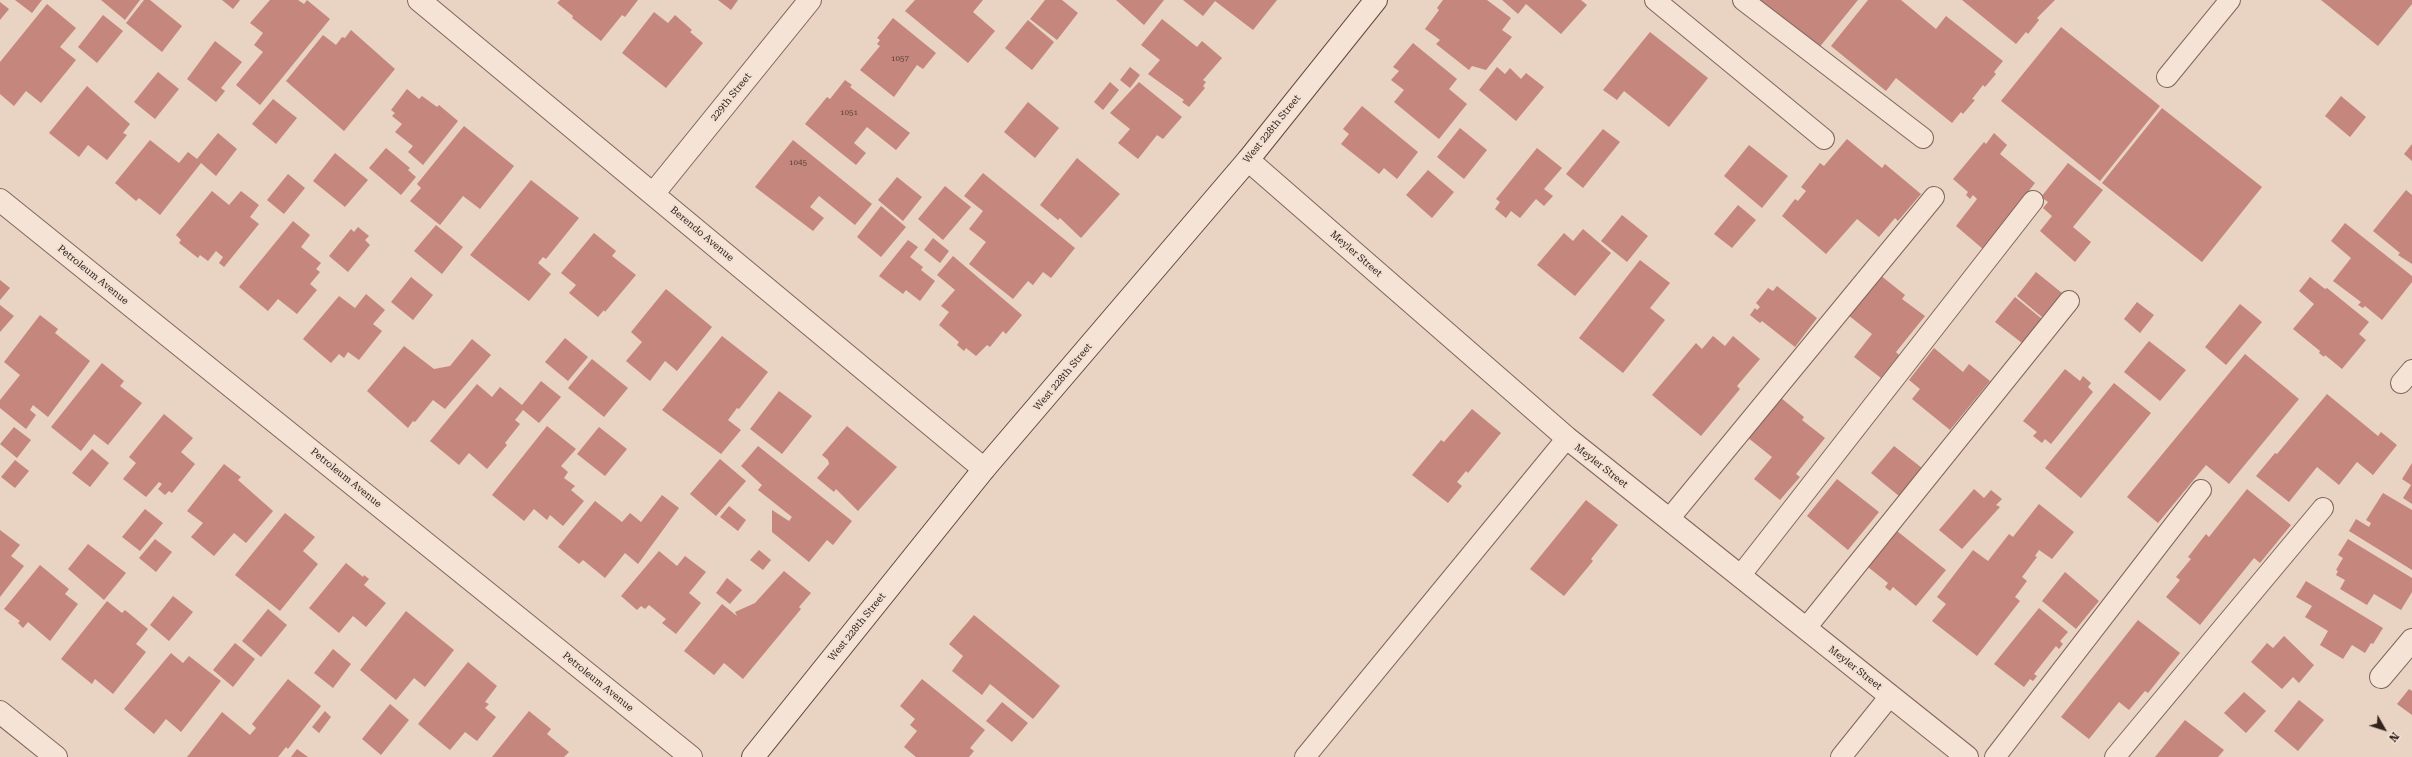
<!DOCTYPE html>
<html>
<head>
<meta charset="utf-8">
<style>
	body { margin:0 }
	#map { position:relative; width:2412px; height:757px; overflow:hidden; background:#e9d3c3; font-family:"Roboto Serif",serif }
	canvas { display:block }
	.north { position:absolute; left:2364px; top:709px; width:40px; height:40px; -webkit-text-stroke:3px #f2e0d2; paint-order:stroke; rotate:129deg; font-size:11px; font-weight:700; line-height:16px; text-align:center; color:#33231e }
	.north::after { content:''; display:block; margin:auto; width:14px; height:18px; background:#33231e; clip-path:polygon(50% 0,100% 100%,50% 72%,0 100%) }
</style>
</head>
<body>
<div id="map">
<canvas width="2412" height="757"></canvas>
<div class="north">N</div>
</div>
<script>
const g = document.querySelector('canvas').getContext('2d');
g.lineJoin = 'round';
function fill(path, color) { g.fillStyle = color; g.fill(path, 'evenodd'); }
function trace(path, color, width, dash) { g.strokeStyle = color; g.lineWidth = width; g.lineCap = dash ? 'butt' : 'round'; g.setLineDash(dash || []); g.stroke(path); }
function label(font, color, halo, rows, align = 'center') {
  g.font = font + ' "Roboto Serif",serif'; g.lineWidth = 4; g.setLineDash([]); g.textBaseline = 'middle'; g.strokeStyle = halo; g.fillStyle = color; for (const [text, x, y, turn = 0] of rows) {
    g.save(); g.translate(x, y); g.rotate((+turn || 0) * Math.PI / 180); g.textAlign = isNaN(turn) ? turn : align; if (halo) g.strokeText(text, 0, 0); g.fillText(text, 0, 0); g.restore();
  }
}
fill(new Path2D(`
	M15 0H42L32 13Z
	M101 0H140L125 20Z
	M144 0H150L182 26 162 52 126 23Z
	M222 0H240L233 9Z
	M270 0H298L304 4 307 0 330 19 260 105 236 85 263 52 254 45 263 33 250 23Z
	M560 0H638L625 17 622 15 601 41 572 18 573 16 557 3Z
	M718 0H738L731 10Z
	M915 0H983L973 12 995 31 968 63 905 11Z
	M1045 0H1062L1078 13 1057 40 1030 19Z
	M1116 0H1164L1144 25Z
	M1183 0H1277L1253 30 1215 1 1203 16Z
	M1443 0H1487L1511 18 1502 30 1512 37 1486 70 1472 66 1469 70 1436 44 1440 40 1425 29 1439 10 1437 8Z
	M1502 0H1581L1587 5 1561 34 1526 4 1518 14Z
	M1757 0H1858L1818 49Z
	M1868 0H1901L1936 29 1946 16 2003 61 1994 72 1996 74 1985 87 1983 85 1972 99 1975 100 1963 114 1961 112 1952 123 1896 78 1886 91 1831 46Z
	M1962 0H2055L2037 18 2039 20 2028 34 2026 32 2016 44Z
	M2321 0H2412V4L2378 46Z
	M0 2 9 9 0 20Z
	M47 4 76 28 60 47 76 60 41 103 26 91 14 106 0 94V62Z
	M654 12 668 23 675 15 692 30 690 32 703 43 666 88 622 53Z
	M103 15 123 31 97 63 78 47Z
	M893 18 936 53 923 69 917 65 894 97 860 70 880 46 877 44 880 40 877 38Z
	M1162 19 1197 47 1202 41 1222 58 1203 80 1206 82 1203 86 1205 88 1189 107 1182 102 1184 100 1148 74 1160 60 1141 45Z
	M1028 20 1054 42 1032 70 1005 48Z
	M2061 27 2160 106 2100 181 2001 101Z
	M351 30 395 69 344 131 286 81 323 35 336 45 342 37 345 38Z
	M1650 32 1708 78 1669 127 1624 91 1617 100 1603 90Z
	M215 41 242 62 221 88 225 91 216 102 187 79Z
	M1413 43 1457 79 1449 89 1467 104 1439 139 1394 102 1404 90 1391 80 1399 71 1393 67Z
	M1130 67 1140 75 1130 88 1120 80Z
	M1497 67 1505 74 1510 68 1521 79 1526 73 1544 87 1516 121 1479 90Z
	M158 72 179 89 155 119 134 102Z
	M845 80 852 85 850 87 910 133 896 150 867 127 854 143 866 153 856 165 805 124 827 97 830 99Z
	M1110 82 1119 90 1103 110 1094 102Z
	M1139 82 1182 117 1163 139 1157 135 1138 159 1118 143 1130 129 1110 113Z
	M87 86 130 124 123 133 127 135 107 160 88 145 79 157 49 133Z
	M407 89 419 99 422 96 437 107 439 105 458 121 423 165 408 152 413 146 395 132 402 124 392 116 395 113 391 110Z
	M2341 96 2366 117 2350 137 2325 116Z
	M273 99 297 118 276 144 252 124Z
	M1028 102 1059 128 1035 158 1004 132Z
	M1362 106 1418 152 1397 179 1384 168 1379 174 1341 144 1349 134 1343 129Z
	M2162 108 2262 187 2202 262 2102 183Z
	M464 126 514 166 480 209 463 196 440 225 410 201 421 188 417 184Z
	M1460 128 1487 150 1464 179 1437 157Z
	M1603 129 1620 142 1583 188 1566 174Z
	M218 133 237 149 216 176 201 163 160 215 139 198 136 201 115 183 150 140 179 163 188 152 197 159Z
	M1994 133 2007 145 2000 154 2035 183 1983 249 1956 226 1977 199 1973 195 1970 199 1966 195 1968 192 1953 179 1984 142 1986 144Z
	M1847 139 1882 168 1885 164 1921 194 1898 221 1895 218 1879 237 1857 219 1826 254 1782 216 1795 199 1798 201 1806 191 1801 187 1820 163 1824 166Z
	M793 140 872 204 855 225 819 196 810 207 824 218 813 231 755 187Z
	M2412 144V161L2404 154Z
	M1749 145 1788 176 1762 208 1724 176Z
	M386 148 410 168 408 170 416 177 401 195 369 168Z
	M1537 148 1562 168 1544 189 1553 196 1544 206 1536 199 1520 218 1511 211 1506 218 1495 209 1500 202 1496 199Z
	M335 153 368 180 345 207 313 181Z
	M1077 158 1120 194 1081 238 1060 218 1058 220 1040 205Z
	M2068 163 2103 190 2073 227 2091 242 2075 262 2040 231 2052 216 2043 208 2048 202 2041 197Z
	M1428 170 1454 192 1432 218 1406 195Z
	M983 173 1075 248 1051 278 1043 272 1033 285 1028 281 1013 299 969 264 986 242 969 229 983 211 964 196Z
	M288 174 305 188 284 214 267 200Z
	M897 177 922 197 903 221 878 200Z
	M531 180 579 218 546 259 543 257 538 263 551 274 529 301 470 255Z
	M945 186 971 207 943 240 918 219Z
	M2406 190 2412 195V264L2398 255 2400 253 2373 231Z
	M212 191 229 205 241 191 259 205 250 217 259 224 224 267 219 263 223 257 216 251 208 261 200 255 198 258 179 243 181 240 176 235Z
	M1738 205 1756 220 1732 248 1714 234Z
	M881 206 906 227 881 257 857 237Z
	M1622 215 1648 236 1627 262 1601 241Z
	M293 221 310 235 301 247 321 263 316 269 320 272 310 284 317 290 297 314 278 299 268 311 239 287Z
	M2345 223 2412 276V282L2382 320 2365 306 2363 308 2358 305 2361 302 2333 281 2351 258 2331 241Z
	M436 225 463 247 442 274 414 251Z
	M358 227 369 236 365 240 370 245 348 272 329 256 351 229 354 232Z
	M1583 229 1611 253 1575 296 1537 265 1564 233 1573 241Z
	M594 233 616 251 612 256 636 275 605 312 604 310 598 317 569 293 576 285 561 273Z
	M933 238 949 251 940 263 924 250Z
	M908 240 918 247 910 257 923 267 921 270 935 281 920 301 906 290 903 294 879 276Z
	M953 256 1022 315 1006 334 1003 331 990 347 987 345 976 356 966 348 964 351 957 345 959 342 939 325 949 312 941 306 955 290 937 275Z
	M1640 260 1670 283 1650 308 1665 320 1623 373 1579 338Z
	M2036 272 2062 293 2042 317 2017 296Z
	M1880 275 1905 295 1902 299 1925 316 1896 352 1899 355 1881 378 1854 357 1872 334 1848 315Z
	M411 277 433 295 413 320 391 302Z
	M2310 277 2325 289 2327 288 2369 322 2359 334 2366 340 2342 369 2325 355 2324 357 2319 353 2320 351 2293 329 2314 304 2299 291Z
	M0 280 10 288 0 300Z
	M1777 286 1817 318 1795 347 1762 321 1760 323 1750 315 1755 308 1757 310 1760 307 1756 303 1768 288 1773 291Z
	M666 289 712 327 677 371 665 361 650 381 626 361 642 342 631 332Z
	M366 294 385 310 373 324 382 331 359 360 348 352 344 358 339 354 331 363 303 339 339 296 355 308Z
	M2015 297 2042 319 2022 343 1995 322Z
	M2137 302 2154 315 2140 333 2124 319Z
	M2240 304 2262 322 2226 365 2205 347Z
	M0 305 14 316 0 332Z
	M40 315 58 329 55 333 90 361 48 417 33 405 30 410 36 415 26 429 0 408V400L20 375 4 362Z
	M722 336 768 372 739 409 737 408 728 420 741 430 721 454 662 410Z
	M1713 336 1725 346 1733 336 1760 359 1737 386 1740 389 1701 436 1652 395 1696 343 1702 349Z
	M565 338 588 357 568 381 545 362Z
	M472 339 491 355 445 409 433 400 415 422 413 421 408 428 367 391 404 346 434 369 450 366Z
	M2149 341 2186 370 2160 401 2124 372Z
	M1934 348 1963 372 1969 364 1990 381 1950 430 1912 399 1920 389 1909 380Z
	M2245 354 2299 399 2229 484 2206 465 2158 523 2127 497Z
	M592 359 628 388 604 417 568 388Z
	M102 363 124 381 120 386 142 403 108 445 94 434 81 451 51 427Z
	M2065 369 2080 381 2083 376 2091 383 2088 387 2093 392 2051 444 2045 439 2042 443 2033 436 2037 432 2023 421Z
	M541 381 561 397 539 423 523 410 515 420 520 424 505 443 507 445 487 469 469 453 459 465 430 441 477 384 492 397 500 387 522 405Z
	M2114 383 2151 413 2081 498 2045 468Z
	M779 391 812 416 782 454 750 429Z
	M2327 394 2378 436 2381 432 2397 445 2373 475 2357 462 2339 485 2317 467 2289 502 2256 476 2275 453 2277 454Z
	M1780 397 1804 417 1802 420 1825 438 1796 474 1800 477 1780 500 1754 479 1772 457 1747 437Z
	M1472 409 1501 433 1468 473 1466 471 1457 482 1462 486 1448 503 1412 475 1441 440 1444 442Z
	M164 414 193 438 181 452 195 464 172 493 169 491 165 495 158 489 162 484 159 482 146 497 123 479 136 463 129 457Z
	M547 426 576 449 561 466 568 472 564 478 575 486 571 490 584 501 563 526 550 515 547 520 534 509 524 521 492 495Z
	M847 426 897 467 858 511 836 489 834 492 817 478 829 464 828 460 822 455Z
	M14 427 31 440 17 458 0 444Z
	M599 427 627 449 605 476 577 454Z
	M758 446 852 521 833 545 827 540 809 562 772 532V510L789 521 792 517 758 490 762 485 741 466Z
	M1894 446 1922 468 1899 496 1871 473Z
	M92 449 109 463 90 487 72 473Z
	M720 459 746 481 716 516 690 494Z
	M15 460 29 471 15 488 1 477Z
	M2412 463V504L2403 498 2411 485 2402 479Z
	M224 464 241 477 238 480 273 511 246 543 234 533 214 556 191 537 203 523 187 511Z
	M1837 479 1879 512 1848 550 1807 516Z
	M1974 489 1984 498 1991 490 2002 499 1996 505 2000 507 1962 549 1939 530Z
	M2247 489 2291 525 2260 563 2254 558 2200 625 2166 597 2180 580 2176 577 2191 559 2188 557 2206 534 2209 537Z
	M2383 493 2412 510V570L2349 531 2356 519 2369 527 2371 523 2366 520Z
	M662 495 679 508 638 564 625 553 605 578 583 560 579 564 558 547 595 501 622 522 630 513 641 522Z
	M1586 500 1618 525 1591 559 1593 561 1564 596 1530 569Z
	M2039 504 2074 532 2052 559 2039 550 2035 556 2037 557 2022 577 2027 581 2015 597 2020 601 1977 656 1932 621 1946 604 1937 597 1973 550 1988 561 2009 534 2013 537Z
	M729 506 746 520 738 531 720 517Z
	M145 509 163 523 140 551 122 537Z
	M285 513 315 537 303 551 318 564 280 611 235 575Z
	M0 530 20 545 11 556 24 566 0 597Z
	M1897 531 1946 570 1916 606 1893 587 1890 591 1885 587 1888 583 1868 567Z
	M155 539 172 552 156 572 139 558Z
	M2348 539 2412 578V592L2401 610 2374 594 2367 605 2340 589 2345 580 2336 575 2338 571 2336 570 2343 558 2338 555Z
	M88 544 126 573 104 600 68 569Z
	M759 550 771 560 763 570 750 560Z
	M659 551 677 566 685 556 706 572 689 593 701 603 676 634 662 623 666 619 649 605 645 609 641 606 637 610 621 596Z
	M346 563 363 577 364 575 369 579 364 585 386 603 366 627 353 616 339 633 309 608Z
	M40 565 69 589 65 594 78 604 50 641 28 622 23 628 18 623 20 621 4 609Z
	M784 571 811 593 799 607 801 609 743 679 724 663 714 675 684 651 722 604 737 616 735 612 755 603Z
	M2065 572 2099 601 2076 629 2042 601Z
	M727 578 742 590 730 604 716 593Z
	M2306 581 2383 628 2373 644 2371 643 2365 653 2352 645 2343 659 2320 645 2328 631 2305 617 2312 606 2296 597Z
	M173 596 193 612 169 641 150 625Z
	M107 601 122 613 125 610 148 629 136 644 146 652 113 694 95 679 92 684 61 659Z
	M2039 608 2068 632 2060 641 2063 644 2059 649 2056 646 2034 674 2037 676 2033 681 2030 679 2024 687 1994 664Z
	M268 609 287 625 261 657 242 641Z
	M406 611 454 650 425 687 414 678 396 700 360 670Z
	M974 615 1060 686 1033 719 990 684 982 695 952 671 963 656 949 644Z
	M2138 620 2180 653 2148 693 2145 691 2129 710 2119 702 2089 739 2061 717Z
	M2284 636 2314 665 2299 683 2293 677 2282 689 2251 662 2267 643 2273 648Z
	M235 643 255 659 233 687 213 670Z
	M333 649 351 664 333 688 314 673Z
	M171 653 183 663 189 656 221 681 181 732 166 719 154 734 124 709Z
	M468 662 497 686 485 702 489 704 485 708 496 717 477 741 465 732 450 750 418 724Z
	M288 679 321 706 288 749 286 747 278 757H187L222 712 250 735 256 728 252 724Z
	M922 679 985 730 970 748 974 751 969 757H916L904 747 917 731 910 725 915 719 900 706Z
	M2409 689 2412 691V715L2397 704Z
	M2244 692 2266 711 2246 733 2224 713Z
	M2299 700 2324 720 2298 751 2274 731Z
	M1002 702 1028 723 1012 742 986 721Z
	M390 704 409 720 381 755 362 739Z
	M325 711 331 717 319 733 312 727Z
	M529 711 551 729 547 734 569 752 564 757H492Z
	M2185 720 2224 750 2218 757H2155Z
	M297 749 308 757H291Z`), '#c4867d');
const lane = new Path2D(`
	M1655 0 1824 139
	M1743 0 1923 138
	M2167 77 2230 0
	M2401 383 2412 370
	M1669 519 1934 197
	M1740 576 2033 201
	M1806 628 2069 301
	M1305 757 1567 438
	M1841 757 1890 696
	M1995 757 2201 490
	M2115 757 2323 508`);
const street = new Path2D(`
	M419 0 984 469
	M1248 160 1567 438 1967 757
	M653 194 810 0
	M0 200 691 757
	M2381 677 2412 640
	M0 712 56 757`);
const secondary = new Path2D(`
	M753 757 984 469 1248 160 1376 0`);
trace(lane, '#82655c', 22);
trace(street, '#82655c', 24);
trace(secondary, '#64473f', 24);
trace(lane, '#f5e3d6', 20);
trace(street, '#f5e3d6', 22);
trace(secondary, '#f5e3d6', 22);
label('8px', '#573c36', null, [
	["1057",900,59],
	["1051",849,113],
	["1045",798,163]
]);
label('10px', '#33231e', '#f2e0d2', [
	["229th Street",731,97,-51],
	["West 228th Street",1272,129,-51],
	["Berendo Avenue",702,234,40],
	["Meyler Street",1356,254,41],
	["Petroleum Avenue",93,275,39],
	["West 228th Street",1063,377,-50],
	["Meyler Street",1601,466,38],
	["Petroleum Avenue",346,478,39],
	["West 228th Street",857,627,-51],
	["Meyler Street",1855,668,38],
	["Petroleum Avenue",598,682,39]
]);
</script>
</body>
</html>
